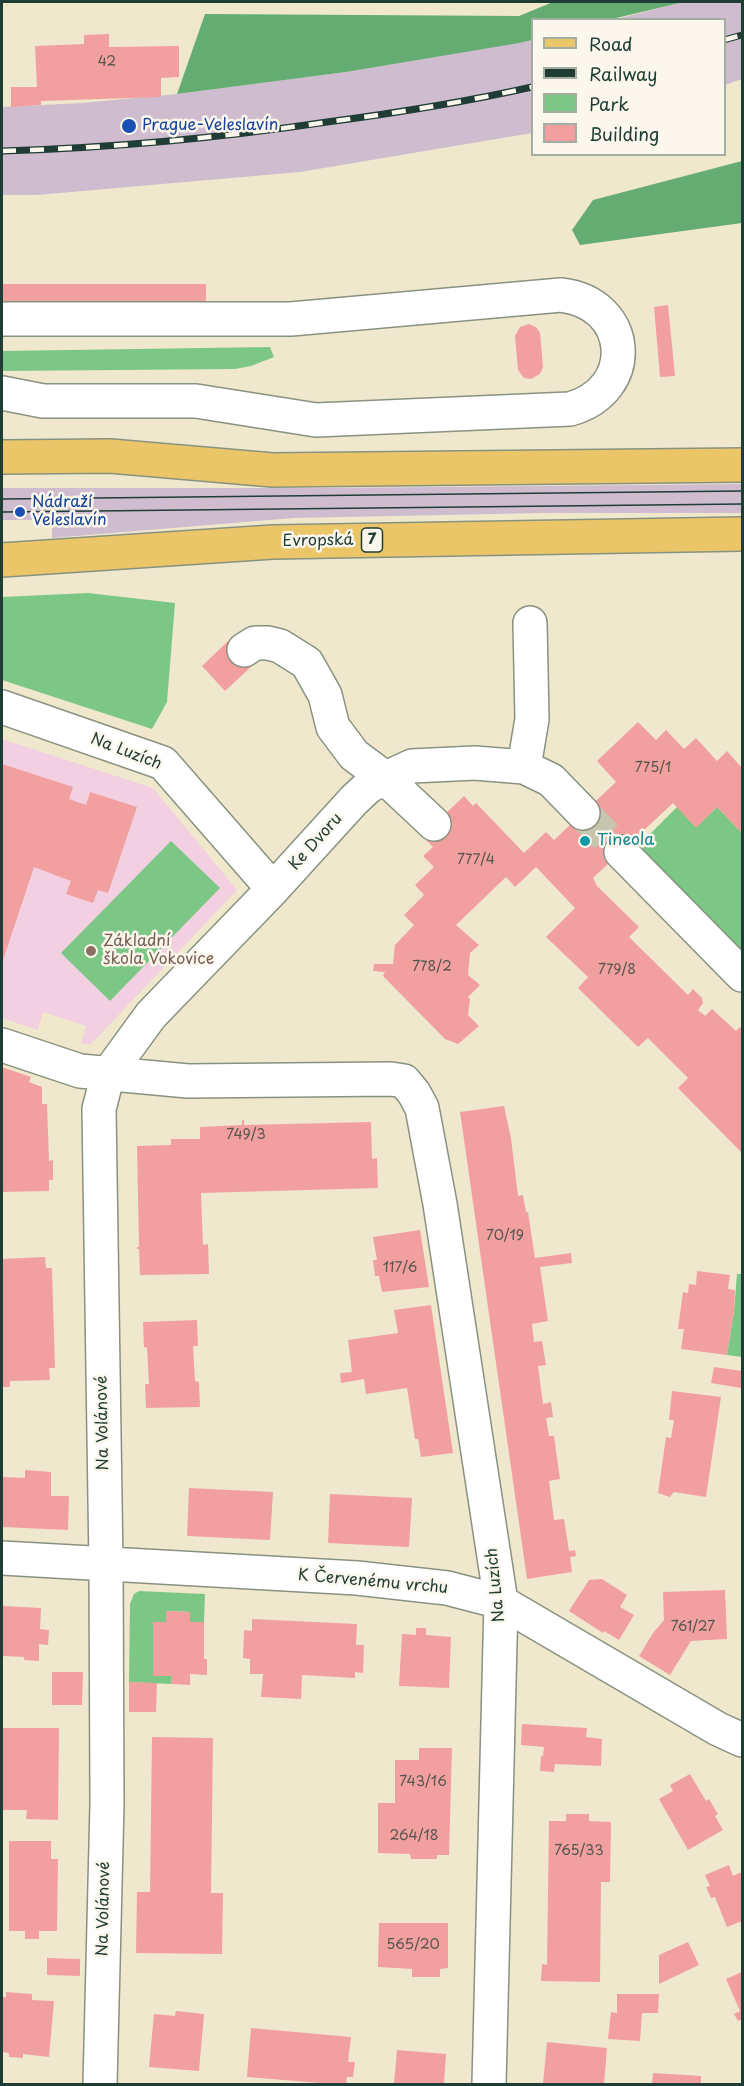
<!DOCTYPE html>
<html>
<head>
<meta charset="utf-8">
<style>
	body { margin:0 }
	#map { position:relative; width:744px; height:2086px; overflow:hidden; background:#f0e8cd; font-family:"Playpen Sans",sans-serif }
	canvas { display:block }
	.frame { position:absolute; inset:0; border:3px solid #1f3d34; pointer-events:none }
	.legend { position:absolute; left:531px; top:18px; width:195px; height:138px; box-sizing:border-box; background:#fbf7ec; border:2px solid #a3ada2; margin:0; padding:8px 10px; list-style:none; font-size:18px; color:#1f3d34 }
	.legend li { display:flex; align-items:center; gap:12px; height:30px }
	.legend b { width:30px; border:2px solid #a3ada2 }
</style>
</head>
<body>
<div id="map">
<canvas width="744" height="2086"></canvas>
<div class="frame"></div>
<ul class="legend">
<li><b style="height:8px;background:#ebc669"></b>Road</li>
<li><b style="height:8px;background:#1f3d34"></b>Railway</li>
<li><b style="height:16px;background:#7cc785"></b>Park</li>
<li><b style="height:16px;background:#f2a09f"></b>Building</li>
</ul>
</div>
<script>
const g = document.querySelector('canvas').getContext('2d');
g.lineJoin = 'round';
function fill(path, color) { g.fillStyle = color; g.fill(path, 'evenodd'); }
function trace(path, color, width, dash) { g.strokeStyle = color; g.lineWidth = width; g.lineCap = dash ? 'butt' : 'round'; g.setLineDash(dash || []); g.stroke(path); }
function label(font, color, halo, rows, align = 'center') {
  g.font = font + ' "Playpen Sans",sans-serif'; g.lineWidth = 5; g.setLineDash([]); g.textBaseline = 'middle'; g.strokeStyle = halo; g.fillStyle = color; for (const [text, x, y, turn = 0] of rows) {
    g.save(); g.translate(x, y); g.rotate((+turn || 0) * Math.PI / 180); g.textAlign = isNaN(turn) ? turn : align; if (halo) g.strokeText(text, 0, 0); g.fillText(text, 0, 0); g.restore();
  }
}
fill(new Path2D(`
	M2 739 153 788 237 890 91 1044H81L86 1026 43 1012 38 1030 2 1018Z`), '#f2cfe1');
fill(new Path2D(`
	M684 2H742V79L725 85 724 20H612Z
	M532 40V133L300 172 37 195H2V107L82 103 177 94 346 72Z
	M742 484V513H544L294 518 52 538V520H2V488H333Z`), '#cfbdcf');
fill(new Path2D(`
	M270 347 274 357 251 366 235 369 2 371V351Z
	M88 593 175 603 167 702 152 729 2 680V597Z
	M677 807 696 827 717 807 742 833V991L719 974 622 869 651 840 648 836Z
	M171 841 220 888 110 1001 61 953Z
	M737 1274H742V1357L727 1355 734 1311Z
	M139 1591 205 1594 204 1622H190V1612L167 1611 166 1622H153V1676H172L171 1684 129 1682 130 1604 134 1594Z`), '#7cc785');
fill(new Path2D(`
	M553 2H684L612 19 532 20V40L519 43 346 72 177 94 205 14 519 16Z
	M742 161V223L580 245 572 230 593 200Z`), '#65ac72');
fill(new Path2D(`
	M109 34V47L179 46V77L161 78V97L41 101V105L11 107V87H37L35 46 84 44V35Z
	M2 284H206V302H2Z
	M668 305 675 376 660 377 654 307Z
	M529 324 536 327 540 333 543 367 540 374 531 379 524 378 518 370 515 336 520 327Z
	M228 641 252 666 225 691 202 666Z
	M638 722 656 740 666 730 684 749 696 738 717 761 727 751 742 768V833L717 807 696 828 673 803 593 878 597 886 639 927 629 937 688 995 693 989 702 998 703 1003 698 1010 705 1016 712 1009 736 1031 740 1027 742 1030V1153L678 1088 688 1078 648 1038 638 1047 578 988 588 977 546 937 575 908 536 867 515 887 506 877 456 925 479 945 470 953 468 975 480 985 468 997 470 999 468 1015 479 1026 458 1044 445 1039 383 976 385 972 373 971 374 964H393L395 945 414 925 404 915 424 895 415 885 434 867 423 856 433 847 422 836 464 796 473 806 476 803 524 853 546 832 554 840 616 782 597 761Z
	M2 764 73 787 69 799 86 805 90 792 137 807 108 893 98 890 93 903 66 894 71 881 34 867 2 963Z
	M2 1067 31 1077 29 1082 42 1087V1104H47L49 1161 53 1160V1180H49V1191L2 1192Z
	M504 1106 511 1138 518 1196 523 1195 526 1212H528L535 1258 571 1253 572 1263 540 1267 548 1321 532 1324 534 1342 542 1341 546 1365 538 1366 543 1404 551 1402 553 1417 546 1418 549 1436H554L560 1479 549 1481 554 1520 564 1519 569 1551 575 1550 576 1556 570 1557 572 1572 527 1579 460 1112Z
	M242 1120H244V1125L371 1122 372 1159 377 1158 378 1188 201 1193 203 1245 208 1244 209 1274 140 1275 139 1249H137V1247H139L137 1146 171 1145V1139H200V1127L242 1125Z
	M420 1230 429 1287 382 1292 379 1276H375L373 1260H377L373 1237Z
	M45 1257 46 1268H52L55 1368H49L50 1380 10 1381V1387H2V1259Z
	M697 1271 730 1275 728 1289 735 1290 734 1311 727 1355 681 1349 684 1329H678L683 1292 688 1293 689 1284 696 1285Z
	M431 1305 453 1453 421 1457 418 1439H415L407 1388 366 1394 364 1379 341 1383 340 1373 352 1372 348 1340 398 1333 394 1310Z
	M197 1320 198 1346H193L195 1381 199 1382 200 1407 146 1408 145 1384H149L147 1348 144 1347 143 1322Z
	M714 1367 742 1371 741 1388 711 1383Z
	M672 1391 721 1397 706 1497 674 1492 670 1497 658 1493 666 1437 671 1438 674 1420H669Z
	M25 1470 51 1472V1496H69L68 1530 2 1527V1477L25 1478Z
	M189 1488 273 1492 270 1540 187 1536Z
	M330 1494 412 1498 409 1547 328 1543Z
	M602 1579 627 1595 620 1607 634 1615 619 1640 604 1631 603 1633 569 1611 589 1580Z
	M725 1590 727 1639 691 1641 670 1675 639 1656 653 1633 664 1620 663 1592Z
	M2 1606 41 1608 40 1629 49 1630 48 1645 39 1644V1661L24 1660V1657L2 1656Z
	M166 1611 190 1612V1622H204V1659H207V1675L190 1674V1685L171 1684 172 1676H153V1622H166Z
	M252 1619 357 1624 356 1645H364L363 1673 355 1672V1678L302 1675 301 1699 261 1697 263 1674H250V1659L243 1658 244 1630 252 1631Z
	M416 1628H426V1635L451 1637 449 1688 399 1686 402 1634 416 1635Z
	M52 1672H83L82 1705H52Z
	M129 1682 157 1683 156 1712H129Z
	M522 1724 587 1728 586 1737 602 1739 601 1766 555 1764 554 1772 540 1771 541 1756H543L544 1747 521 1745Z
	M3 1728H59L58 1820 26 1819 27 1810H3Z
	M152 1737 213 1738 211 1893H223L222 1954 136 1953 137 1892H150Z
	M419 1748H452L449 1855H437V1859H411L410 1854 378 1853V1803H395V1760H419Z
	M690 1774 706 1801 709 1799 718 1814 715 1816 723 1830 688 1850 659 1799 673 1791 670 1785Z
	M566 1814H589V1821L611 1822 610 1882H601L600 1982 541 1981 542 1964 547 1965 549 1821H566Z
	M9 1841H51V1859H58L57 1931H39V1939H25V1931H9Z
	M729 1865 733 1876 742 1872V1921L727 1927 715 1897 711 1898 706 1887 710 1886 705 1875Z
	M379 1923H448V1968L440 1969V1977H412V1969L378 1967Z
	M688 1942 699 1965 659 1984V1955Z
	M47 1958 80 1959V1976L47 1975Z
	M742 1972V2019L738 2021 734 2014 740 2011 726 1979Z
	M6 1992 32 1994V2000L54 2001 49 2057 23 2054V2058L9 2057V2053L2 2052V1997H6Z
	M617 1994H659L658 2013H642L640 2041 608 2039 611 2012 617 2013Z
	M176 2011 204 2014 199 2071 149 2067 154 2014 175 2016Z
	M251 2028 351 2037 348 2062H355L353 2077H347L346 2084H333L247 2077Z
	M547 2042 607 2048 604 2084H543Z
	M397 2050 446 2054 444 2084H394Z
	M653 2073 701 2076V2084H652Z`), '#f2a09f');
trace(new Path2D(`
	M583 813 621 852`), '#c6c6ae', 33, [33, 16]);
const minor = new Path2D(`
	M2 319H291L561 295C632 303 639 390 570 409L316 420 196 401H43L2 393
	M244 650 255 643H268L280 646 307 663 325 695 333 727 354 755 385 778 434 824
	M2 707 163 763 273 889
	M524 767 532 719 530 623
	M621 852 742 975
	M2 1045 80 1071 188 1081 391 1079 404 1081 414 1093 422 1108 440 1204 501 1602 489 2084
	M2 1558 357 1578 447 1588 501 1602 718 1729 742 1740
	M100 2084 107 1804 106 1565 99 1109 108 1074 151 1015 273 889 354 800 369 786 412 766 475 763 524 767 551 780 583 813`);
const major = new Path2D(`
	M2 457 110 456 273 470 742 465
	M2 560 273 542 742 534`);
trace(minor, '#889280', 36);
trace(major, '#889280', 36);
trace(minor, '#fff', 33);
trace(major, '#ebc669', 33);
trace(new Path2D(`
	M2 499 742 491
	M2 512 742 504`), '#1f3d34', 1.5);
const rail = new Path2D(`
	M724 40 742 35
	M2 151C111 148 219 138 327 122 396 113 465 102 532 87`);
trace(rail, '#1f3d34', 7);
trace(rail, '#fbf7ec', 4.5, [14]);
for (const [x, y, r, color] of [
	[129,126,8,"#1a4fb4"],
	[20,512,6,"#1a4fb4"],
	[585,841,6,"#0f9aa8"],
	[91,951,6,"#8d6e63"]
]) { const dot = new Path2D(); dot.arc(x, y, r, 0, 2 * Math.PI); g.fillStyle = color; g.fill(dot); trace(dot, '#fbf7ec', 2); }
label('14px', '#54564f', null, [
	["42",107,62],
	["775/1",653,768],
	["777/4",476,860],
	["778/2",432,967],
	["779/8",617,970],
	["749/3",246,1135],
	["70/19",505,1236],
	["117/6",400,1268],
	["761/27",693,1627],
	["743/16",423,1782],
	["264/18",414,1836],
	["765/33",579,1851],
	["565/20",413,1945]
]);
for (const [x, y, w] of [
	[372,540,21]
]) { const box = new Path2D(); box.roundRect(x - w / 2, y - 12, w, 24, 4.5); g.fillStyle = '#fbf7ec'; g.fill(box); trace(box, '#1f3d34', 1.5); }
label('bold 15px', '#1f3d34', null, [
	["7",372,540]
]);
label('16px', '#164399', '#fbf7ec', [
	["Prague-Veleslavín",142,126],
	["Nádraží",32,503],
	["Veleslavín",32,521]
], 'left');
label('16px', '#1f3d34', '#fbf7ec', [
	["Evropská",318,541,-1],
	["Na Luzích",126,752,21],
	["Ke Dvoru",316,842,-48],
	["Na Volánové",103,1423,-91],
	["K Červenému vrchu",373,1582,5],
	["Na Luzích",496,1585,-96],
	["Na Volánové",104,1909,-89]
]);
label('16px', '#0d838f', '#fbf7ec', [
	["Tineola",597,841]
], 'left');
label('16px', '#785e54', '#fbf7ec', [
	["Základní",103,942],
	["škola Vokovice",103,960]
], 'left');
</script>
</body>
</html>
